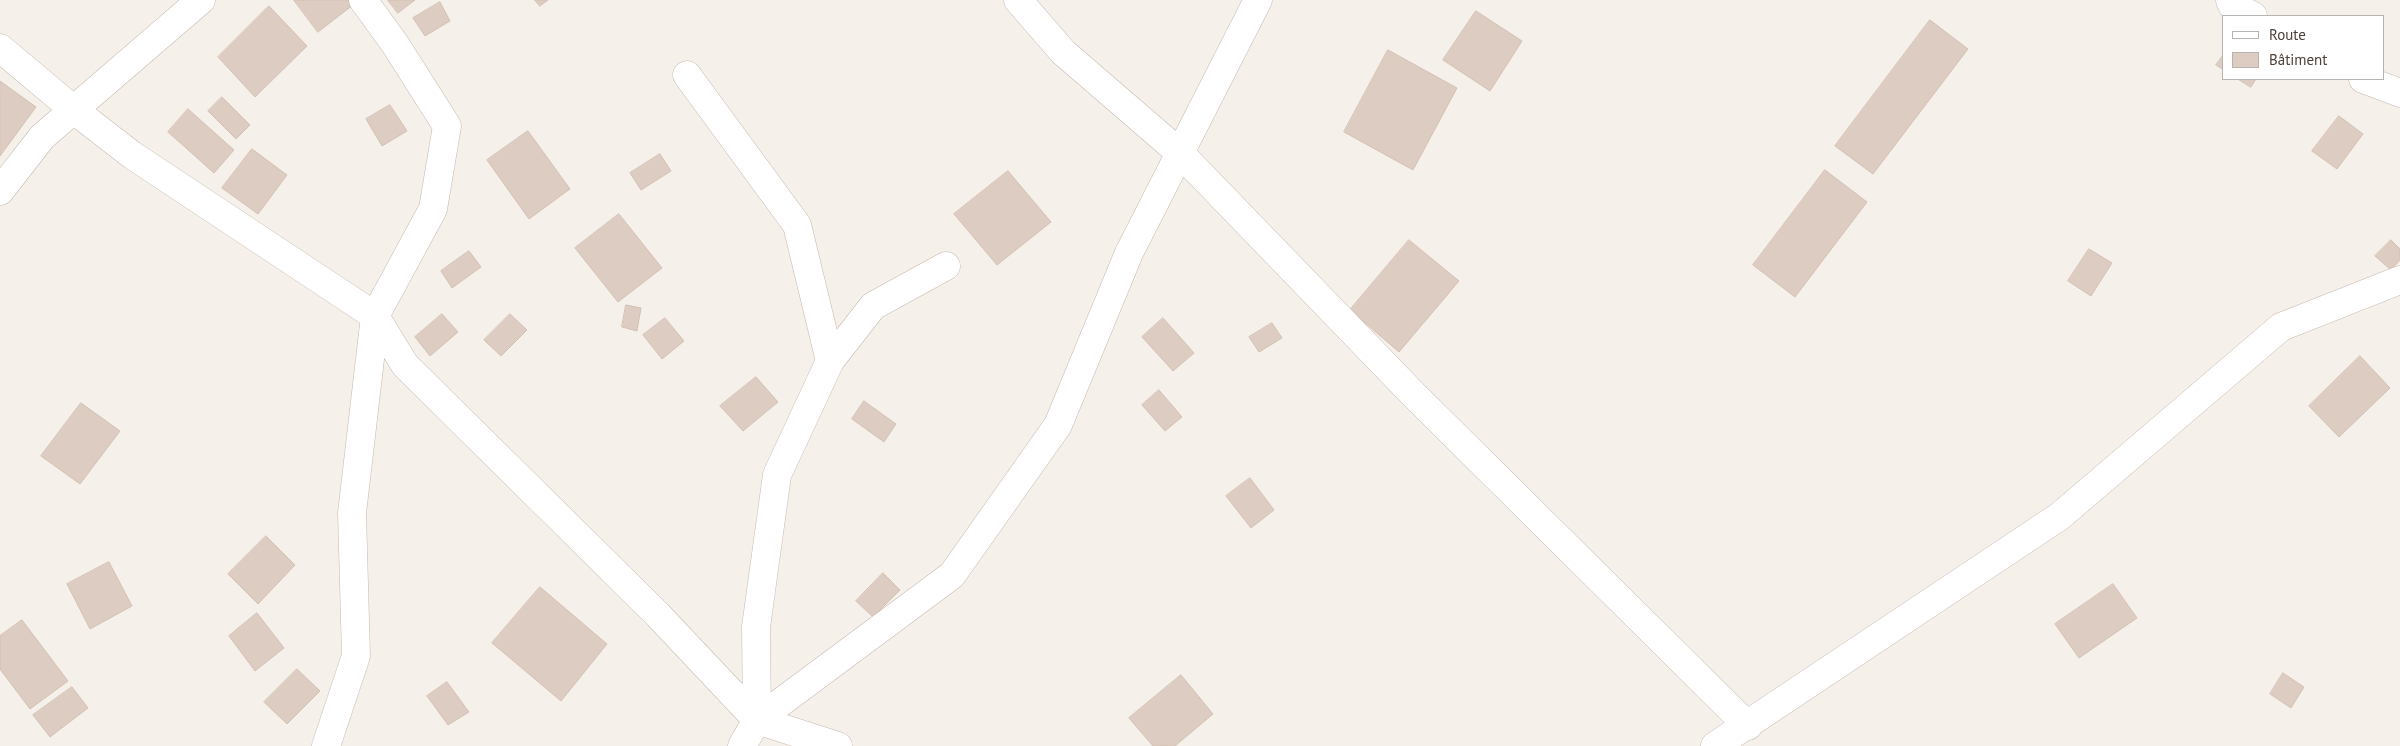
<!DOCTYPE html>
<html>
<head>
<meta charset="utf-8">
<style>
	body { margin:0 }
	#map { position:relative; width:2400px; height:746px; overflow:hidden; background:#f6f0eb; font-family:"PT Sans",sans-serif }
	canvas { display:block }
	.legend { position:absolute; left:2222px; top:15px; width:162px; height:65px; box-sizing:border-box; background:#fff; border:1px solid #b7b3af; margin:0; padding:6px 9px; list-style:none; font-size:15px; color:#4c4038 }
	.legend li { display:flex; align-items:center; gap:10px; height:25px }
	.legend b { width:25px; border:1px solid #b7b3af }
</style>
</head>
<body>
<div id="map">
<canvas width="2400" height="746"></canvas>
<ul class="legend">
<li><b style="height:6px;background:#fff"></b>Route</li>
<li><b style="height:14px;background:#dcccc2"></b>Bâtiment</li>
</ul>
</div>
<script>
const g = document.querySelector('canvas').getContext('2d');
g.lineJoin = 'round';
function fill(path, color) { g.fillStyle = color; g.fill(path, 'evenodd'); }
function trace(path, color, width, dash) { g.strokeStyle = color; g.lineWidth = width; g.lineCap = dash ? 'butt' : 'round'; g.setLineDash(dash || []); g.stroke(path); }
const building = new Path2D(`
	M294 0H349L353 5 318 32Z
	M388 0H415L398 13Z
	M535 0H548L540 6Z
	M440 2 450 21 425 36 413 18Z
	M269 6 307 46 255 97 218 57Z
	M1476 11 1522 41 1490 91 1443 60Z
	M1930 20 1968 49 1873 174 1835 146Z
	M1388 50 1457 88 1413 170 1344 132Z
	M2224 54V70L2216 65Z
	M2238 79H2256L2251 87Z
	M0 81 36 107 0 156Z
	M222 97 250 125 236 139 208 111Z
	M390 105 407 131 382 146 366 119Z
	M188 109 234 150 214 173 168 132Z
	M2339 116 2363 134 2337 169 2312 151Z
	M528 131 570 189 529 219 487 160Z
	M252 149 287 175 258 214 222 188Z
	M660 154 671 171 641 190 630 173Z
	M1825 170 1867 202 1795 297 1753 265Z
	M1008 171 1051 222 997 265 954 214Z
	M619 214 662 268 618 302 575 248Z
	M1409 240 1459 281 1399 352 1350 310Z
	M2391 240 2400 249V260L2391 270 2375 256Z
	M2089 249 2112 263 2091 296 2068 281Z
	M469 251 481 267 452 288 441 271Z
	M626 305 641 308 637 331 622 327Z
	M442 314 458 332 430 356 415 337Z
	M510 314 527 330 501 356 484 340Z
	M665 318 684 341 662 359 643 335Z
	M1163 318 1194 353 1173 371 1142 337Z
	M1272 323 1282 338 1259 352 1249 337Z
	M2360 356 2390 388 2339 437 2309 406Z
	M756 377 778 402 743 431 720 406Z
	M1159 390 1182 417 1165 431 1142 405Z
	M864 401 896 424 884 442 852 419Z
	M81 403 120 431 80 484 41 456Z
	M1250 478 1274 510 1251 528 1226 496Z
	M266 536 295 565 258 604 228 574Z
	M109 562 132 606 90 629 67 584Z
	M883 573 900 590 873 617 856 601Z
	M2113 584 2137 618 2079 658 2055 624Z
	M540 587 607 644 561 701 492 643Z
	M257 613 284 648 255 671 229 636Z
	M22 620 68 681 30 709 0 669V636Z
	M297 669 320 691 287 724 264 702Z
	M2283 673 2304 687 2291 708 2270 694Z
	M1181 675 1213 714 1175 746H1153L1129 718Z
	M447 682 469 712 448 725 427 696Z
	M72 687 88 708 50 737 33 715Z`);
fill(building, '#dcccc2');
trace(building, '#d4c0b2', 1);
const minor = new Path2D(`
	M1018 0 1063 52 1180 153 1413 394 1748 726
	M2230 0 2232 5 2253 16
	M0 48 74 110 132 155 375 316 405 365 658 615 757 720 838 746
	M687 75 797 225 830 361
	M2363 79 2400 93
	M0 191 42 137 201 0
	M757 720 756 627 777 475 830 361 873 306 946 266
	M326 746 356 656 352 513 375 316 433 209 447 126 395 44 363 0
	M742 746 757 720 952 575 1058 425 1129 253 1258 0
	M1715 746 2060 516 2281 327 2400 280`);
trace(minor, '#c6b9af', 29);
trace(minor, '#fff', 28);
</script>
</body>
</html>
